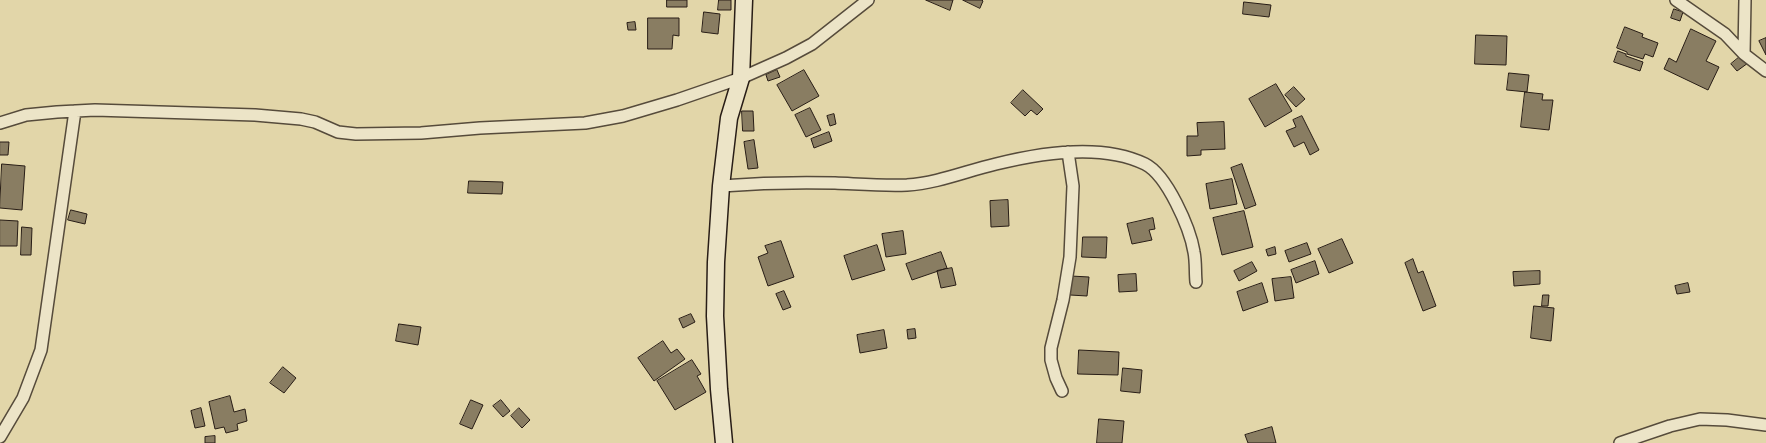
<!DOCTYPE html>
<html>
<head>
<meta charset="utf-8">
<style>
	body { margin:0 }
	canvas { display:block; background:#e2d6a9 }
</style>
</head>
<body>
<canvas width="1766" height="443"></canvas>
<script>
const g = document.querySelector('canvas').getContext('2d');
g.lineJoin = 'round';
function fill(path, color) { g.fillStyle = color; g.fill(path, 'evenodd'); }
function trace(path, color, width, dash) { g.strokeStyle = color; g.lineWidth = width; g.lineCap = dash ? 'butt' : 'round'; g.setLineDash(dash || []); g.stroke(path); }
const building = new Path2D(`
	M667 0H687V7H667Z
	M719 0H731V10H718Z
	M926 0H953L950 10Z
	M963 0H982L983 1 980 8Z
	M1244 2 1271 5 1269 17 1243 14Z
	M1674 9 1683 12 1680 21 1671 18Z
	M704 12 720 14 718 34 702 32Z
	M648 18H679V36L673 35 672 49H648Z
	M635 22 636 30H628L627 23Z
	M1625 27 1643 34 1642 37 1658 43 1653 57 1645 54 1643 59 1627 54V52L1617 48Z
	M1691 29 1716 41 1706 61 1719 67 1708 90 1664 69 1669 58 1676 62Z
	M1476 35 1507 36 1506 65 1475 64Z
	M1766 38V55L1759 41Z
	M1618 51 1626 54V56L1643 62 1640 71 1614 62Z
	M1742 55 1748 63 1737 71 1731 64Z
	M777 70 780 77 768 81 766 75Z
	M804 70 819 96 792 111 777 85Z
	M1509 73 1529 75 1527 92 1507 90Z
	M1276 84 1292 111 1265 127 1249 99Z
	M1294 87 1305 99 1296 107 1285 95Z
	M1023 90 1043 109 1037 115 1031 110 1025 116 1011 103Z
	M1525 92 1543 94 1542 100H1553L1549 130 1521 127Z
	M810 108 821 130 806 137 795 115Z
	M742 111H753L754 131H743Z
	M834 114 836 124 830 126 827 116Z
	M1302 116 1319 150 1310 155 1304 142 1294 147 1286 131 1296 127 1293 120Z
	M1224 122 1225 149 1201 150V155L1187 156V136H1198L1197 123Z
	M829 132 832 141 814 148 811 139Z
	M754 140 758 168 748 169 744 142Z
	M0 142H9L8 155H0Z
	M2 164 25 166 22 210 0 208Z
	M1242 164 1256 205 1245 209 1231 168Z
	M1232 179 1237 204 1210 209 1206 184Z
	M469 181 503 182 502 194 468 193Z
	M1008 200 1009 226 991 227 990 201Z
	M71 210 87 214 85 224 68 220Z
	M1244 211 1253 247 1222 255 1213 218Z
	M1153 218 1155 229 1149 230 1152 240 1132 244 1127 224Z
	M0 220 18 221 17 246H0Z
	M22 227 32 228 31 255H21Z
	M903 231 906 254 886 257 882 234Z
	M1083 237H1107L1106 258 1082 257Z
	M1342 239 1353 263 1329 273 1318 249Z
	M781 241 794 277 768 286 758 257 768 253 765 246Z
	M1307 243 1311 254 1289 262 1285 251Z
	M877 245 885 270 852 280 844 256Z
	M1275 247 1276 254 1268 256 1266 250Z
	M941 252 947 268 912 280 906 264Z
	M1413 259 1418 273 1423 271 1436 306 1423 311 1405 263Z
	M1315 261 1319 274 1296 283 1291 270Z
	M1252 262 1257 271 1239 281 1234 271Z
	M952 268 956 285 941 288 937 271Z
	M1540 271V284L1514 286 1513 272Z
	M1136 274 1137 291 1119 292 1118 275Z
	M1071 276 1089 277 1087 296 1070 295Z
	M1291 277 1294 298 1275 301 1272 279Z
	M1262 283 1268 302 1243 311 1237 292Z
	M1688 283 1690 292 1677 294 1675 286Z
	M784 291 791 307 783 310 776 294Z
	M1543 295H1549L1548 306H1542Z
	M1534 306 1554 308 1551 341 1531 338Z
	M691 314 695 322 683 328 679 319Z
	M399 324 421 327 418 345 396 341Z
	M915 329 916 338 908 339 907 330Z
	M884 330 887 348 860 353 857 335Z
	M663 341 671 353 677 349 685 359 654 381 638 358Z
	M1079 350 1119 352 1118 375 1078 374Z
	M692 360 701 374 697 376 706 392 675 410 657 381Z
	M283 367 296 378 284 393 270 383Z
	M1123 368 1142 370 1140 393 1121 391Z
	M230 396 234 412 245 409 247 421 237 424 238 430 226 433 224 427 215 429 209 402Z
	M471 400 483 405 472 429 460 424Z
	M501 400 510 411 503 417 493 406Z
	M201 408 205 426 195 428 191 411Z
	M519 408 530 420 522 428 511 416Z
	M1099 419 1124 421 1122 443H1097Z
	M1272 427 1276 443H1248L1245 435Z
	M215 436V443H205V437Z`);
fill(building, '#897d62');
trace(building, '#281d16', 1);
const street = new Path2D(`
	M1676 0 1725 34 1744 54 1766 71
	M1744 54 1745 0
	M0 123 26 115 57 112 95 110 255 115 301 119 315 122 338 132 356 134 421 133 480 128 585 123 623 116 677 100 741 78 786 58 812 44 868 0
	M721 186C759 183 797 182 835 183 859 184 883 186 907 185 938 183 966 171 996 164 1040 153 1102 143 1145 164 1167 175 1190 228 1194 252 1196 262 1195 272 1196 282
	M1062 391 1056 378 1051 360V348L1063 300 1070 257 1073 186 1068 152
	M0 437 23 398 41 350 75 111
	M1620 443 1670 426 1700 419 1727 420 1766 425`);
const secondary = new Path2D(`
	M724 443 719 389 715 316 716 262 721 186 729 118 741 78 744 0`);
trace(street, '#564b3b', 14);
trace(secondary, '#281d16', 19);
trace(street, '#ece4c7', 11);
trace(secondary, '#ece4c7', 16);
</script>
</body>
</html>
